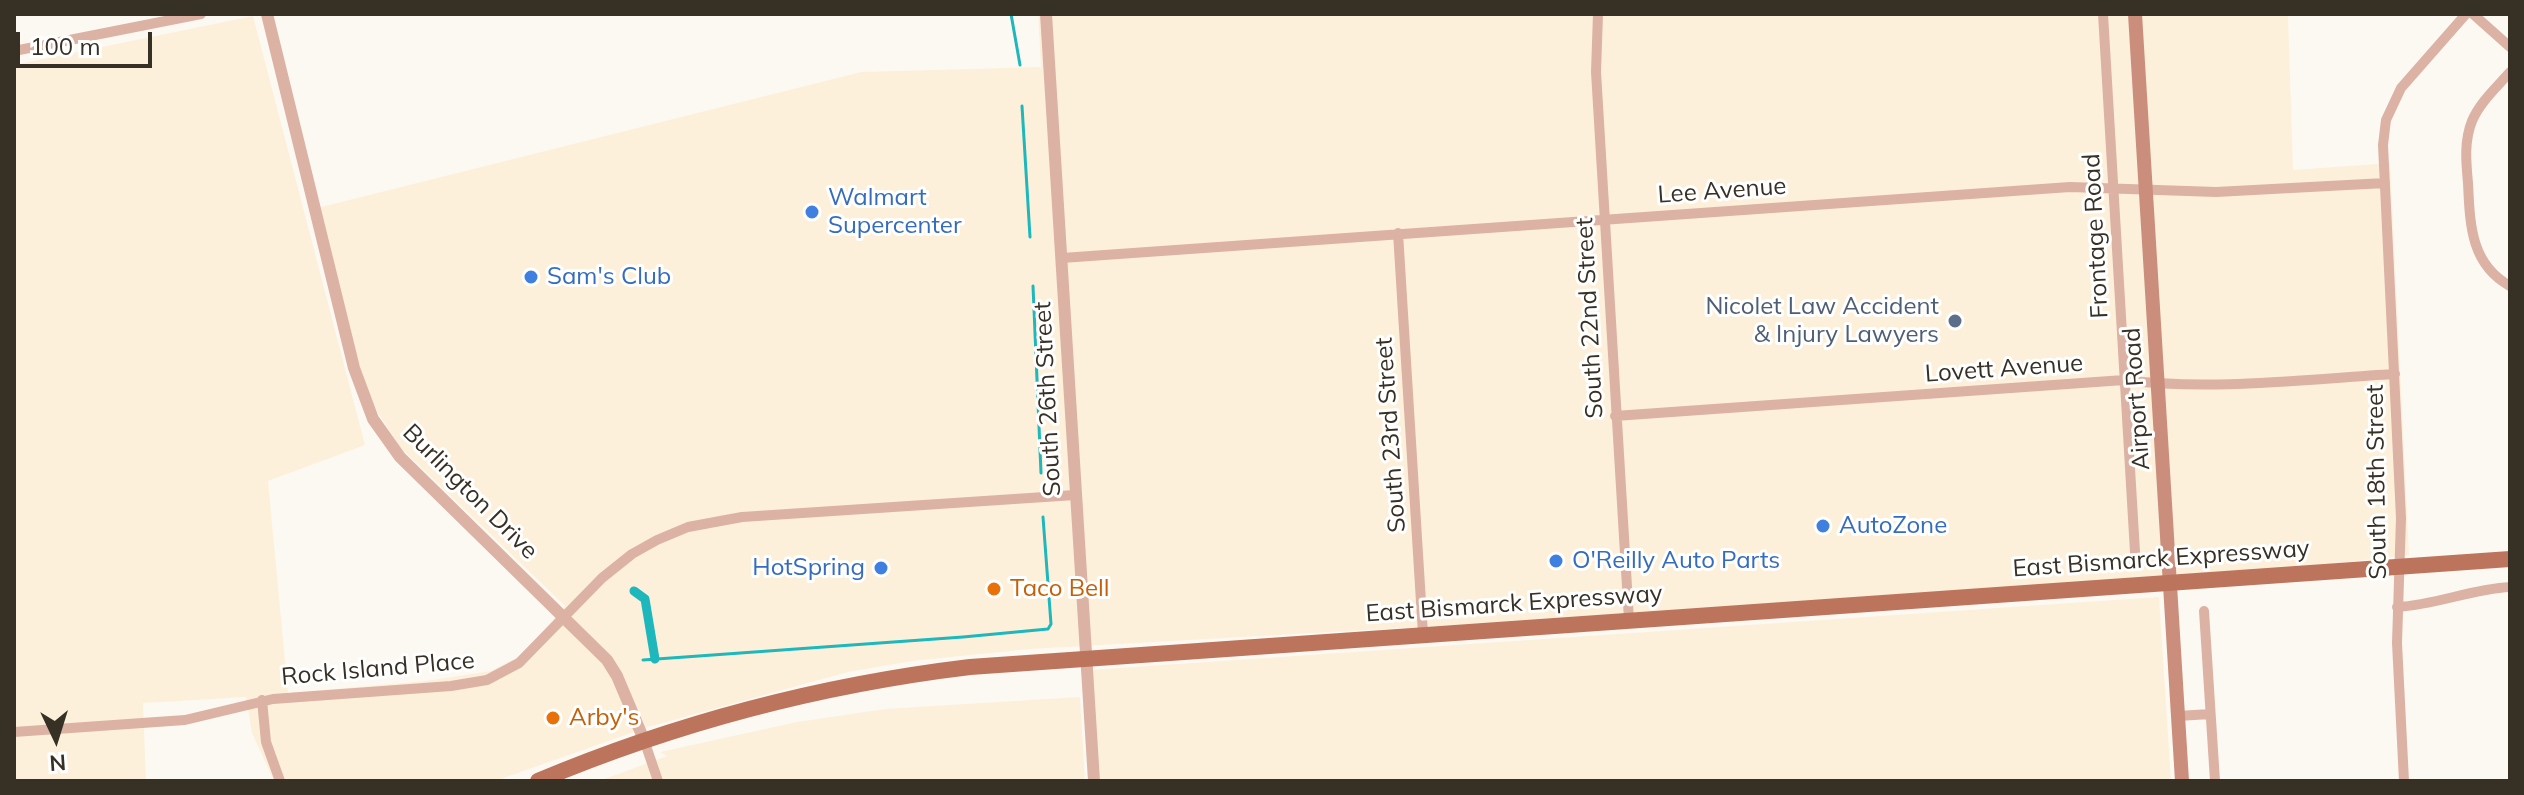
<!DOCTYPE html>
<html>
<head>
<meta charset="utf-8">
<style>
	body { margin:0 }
	#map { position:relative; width:2524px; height:795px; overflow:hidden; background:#fcf9f3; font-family:Mulish,sans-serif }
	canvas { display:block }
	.frame { position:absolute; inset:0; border:16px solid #363025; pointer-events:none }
	.north { position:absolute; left:16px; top:699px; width:80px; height:80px; -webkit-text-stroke:6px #fff; paint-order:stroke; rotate:176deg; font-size:22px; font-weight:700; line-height:32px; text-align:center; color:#363025 }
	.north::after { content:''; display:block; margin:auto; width:28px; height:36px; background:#363025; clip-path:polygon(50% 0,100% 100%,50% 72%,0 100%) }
	.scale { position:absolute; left:16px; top:32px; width:136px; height:36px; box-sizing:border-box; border:4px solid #363025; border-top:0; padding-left:10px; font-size:24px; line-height:28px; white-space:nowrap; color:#363025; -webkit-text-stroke:6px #fff; paint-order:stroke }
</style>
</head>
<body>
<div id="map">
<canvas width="2524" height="795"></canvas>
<div class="frame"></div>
<div class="north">N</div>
<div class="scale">100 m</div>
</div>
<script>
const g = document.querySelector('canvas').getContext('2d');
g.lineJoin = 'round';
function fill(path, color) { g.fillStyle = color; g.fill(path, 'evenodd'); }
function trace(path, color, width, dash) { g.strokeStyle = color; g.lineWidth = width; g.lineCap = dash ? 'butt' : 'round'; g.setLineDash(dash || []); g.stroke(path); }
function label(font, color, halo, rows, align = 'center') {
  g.font = font + ' Mulish,sans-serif'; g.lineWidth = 6; g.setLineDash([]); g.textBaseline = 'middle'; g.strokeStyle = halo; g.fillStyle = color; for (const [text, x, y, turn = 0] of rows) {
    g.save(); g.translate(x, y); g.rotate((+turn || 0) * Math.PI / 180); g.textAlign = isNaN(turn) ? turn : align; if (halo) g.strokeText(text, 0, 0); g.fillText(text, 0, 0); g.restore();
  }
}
fill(new Path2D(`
	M1038 14H2288L2293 170 2390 163 2409 555 2294 568 1526 621 1030 649 912 661 848 672 648 727 495 781H274L252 733 246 697 143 703 146 781H14V65L253 16 365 445 268 481 288 693 426 681 491 671 522 655 565 606 400 447 378 413 362 383 321 207 861 72 1041 67Z
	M2159 597 2171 781H1097L1090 670Z
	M1080 697 1085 781H599L667 756 660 752 797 722 885 709Z`), '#fcf0db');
trace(new Path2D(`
	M1011 14 1020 65
	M1022 106 1030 237
	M1033 286 1041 473
	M643 660 963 637 1048 629 1051 624 1043 517`), '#1eb7bb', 3);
trace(new Path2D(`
	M634 591 645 599 655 659`), '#1eb7bb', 9);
trace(new Path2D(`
	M1598 14 1596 72 1629 620
	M2103 14 2135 552
	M2473 14 2510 47
	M14 51 201 14
	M2510 72C2497 87 2480 102 2472 121 2464 141 2466 162 2468 183 2470 223 2470 264 2510 286
	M1398 233 1423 634
	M1062 258 2070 187 2216 192 2385 183
	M1615 416 2124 380C2213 391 2306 379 2395 374
	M2397 607C2436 605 2471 589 2510 587
	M2204 611 2215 781
	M262 700 266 742 280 781
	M2178 716 2210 714
	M14 732 185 720 273 699 451 686 487 680 519 663 602 578 632 554 657 540 688 527 742 517 1075 495
	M644 740 658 781
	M2404 781 2397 643 2401 518 2383 145 2386 120 2401 88 2466 14`), '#dcb2a5', 10);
trace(new Path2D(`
	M267 14 354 368 373 419 400 457 607 660 617 676 644 740
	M1046 14 1094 781`), '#dcb2a5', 12);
trace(new Path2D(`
	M2135 14 2182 781`), '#cb8e7c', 14);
trace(new Path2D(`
	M538 781C676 723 820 685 970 667L2510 559`), '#bd745d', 16);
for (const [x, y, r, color] of [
	[812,212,8,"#3f7fe0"],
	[531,277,8,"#3f7fe0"],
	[1955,321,8,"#5c6f8a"],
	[1823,526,8,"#3f7fe0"],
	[1556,561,8,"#3f7fe0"],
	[881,568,8,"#3f7fe0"],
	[994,589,8,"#e8710a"],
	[553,718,8,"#e8710a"]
]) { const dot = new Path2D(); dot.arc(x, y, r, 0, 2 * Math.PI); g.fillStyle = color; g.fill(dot); trace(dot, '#fff', 3); }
label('24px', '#363025', '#fff', [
	["Lee Avenue",1722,191,-4],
	["Frontage Road",2096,236,-93],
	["South 22nd Street",1590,318,-93],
	["Lovett Avenue",2004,369,-4],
	["South 26th Street",1048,399,-93],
	["Airport Road",2137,399,-94],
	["South 23rd Street",1391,435,-94],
	["South 18th Street",2377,482,-91],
	["Burlington Drive",470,492,45],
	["East Bismarck Expressway",2161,559,-4],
	["East Bismarck Expressway",1514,604,-4],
	["Rock Island Place",378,669,-5]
]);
label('24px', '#366cbe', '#fff', [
	["Walmart",828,198],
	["Supercenter",828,226],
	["Sam's Club",547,277],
	["AutoZone",1839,526],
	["O'Reilly Auto Parts",1572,561],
	["HotSpring",865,568,"right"]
], 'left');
label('24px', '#4e5e75', '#fff', [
	["Nicolet Law Accident",1939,307],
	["& Injury Lawyers",1939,335]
], 'right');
label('24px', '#c56008', '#fff', [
	["Taco Bell",1010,589],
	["Arby's",569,718]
], 'left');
</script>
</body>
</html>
